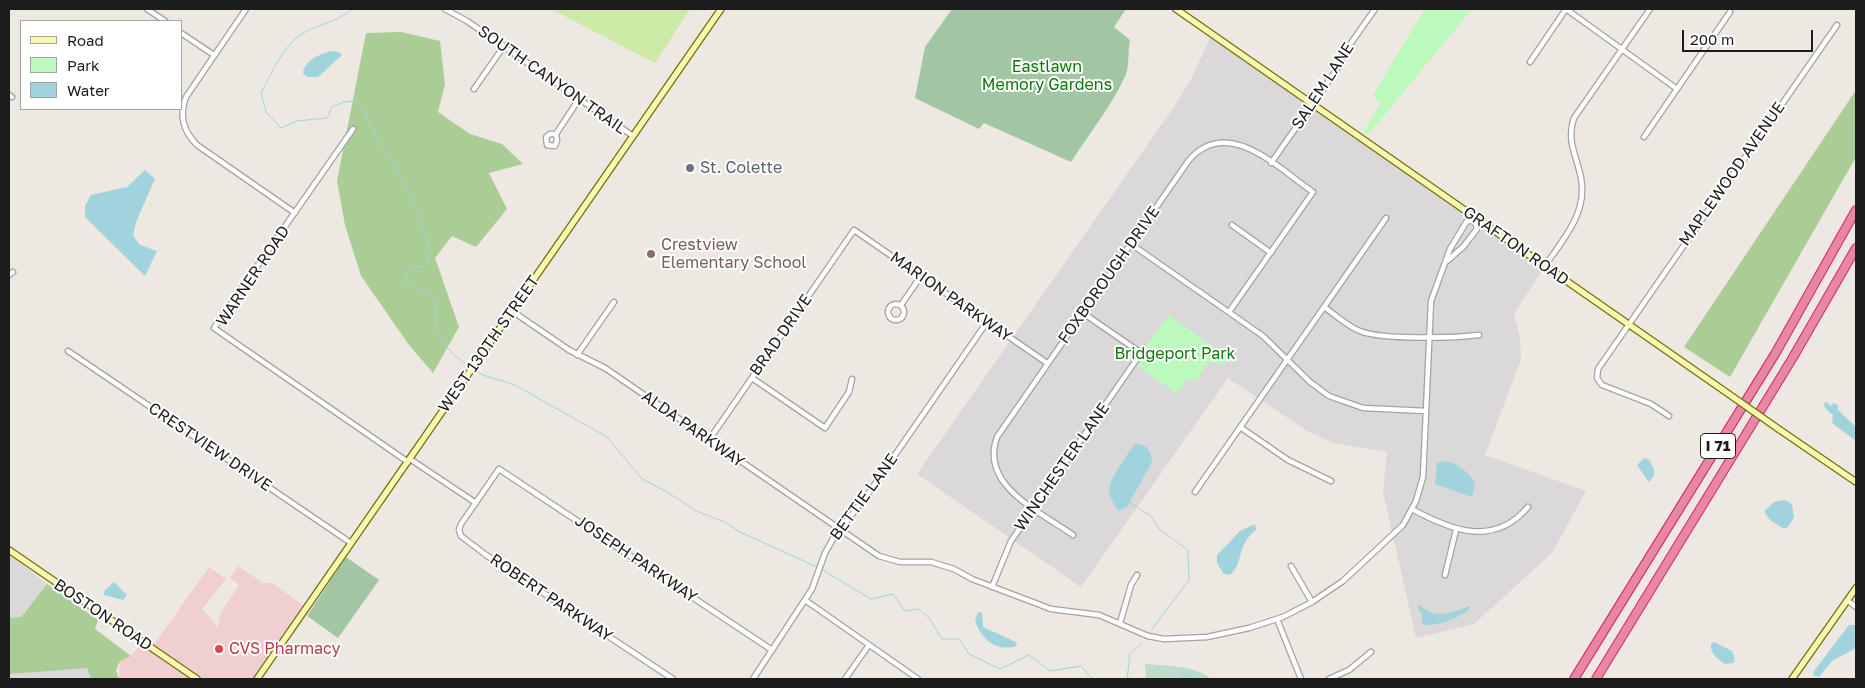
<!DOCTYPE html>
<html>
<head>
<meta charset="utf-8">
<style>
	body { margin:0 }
	#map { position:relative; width:1865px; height:688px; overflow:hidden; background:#ede8e1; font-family:"Golos Text",sans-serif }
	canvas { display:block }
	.frame { position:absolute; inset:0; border:10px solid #1c1c1c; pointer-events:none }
	.legend { position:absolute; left:20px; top:20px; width:162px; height:90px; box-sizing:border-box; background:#fff; border:1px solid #a4a4a4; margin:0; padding:6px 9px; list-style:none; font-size:15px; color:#1c1c1c }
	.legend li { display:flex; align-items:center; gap:10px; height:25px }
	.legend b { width:25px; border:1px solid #a4a4a4 }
	.scale { position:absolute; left:1682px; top:30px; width:131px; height:22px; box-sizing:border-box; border:2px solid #1c1c1c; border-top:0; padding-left:6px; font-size:15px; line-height:18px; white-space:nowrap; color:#1c1c1c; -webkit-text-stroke:4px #fff; paint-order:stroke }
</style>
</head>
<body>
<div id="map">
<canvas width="1865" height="688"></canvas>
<div class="frame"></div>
<ul class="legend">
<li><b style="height:6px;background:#faf7b3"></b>Road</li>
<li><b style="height:14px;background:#bcf9bc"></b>Park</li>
<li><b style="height:14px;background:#a0d3dc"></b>Water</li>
</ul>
<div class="scale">200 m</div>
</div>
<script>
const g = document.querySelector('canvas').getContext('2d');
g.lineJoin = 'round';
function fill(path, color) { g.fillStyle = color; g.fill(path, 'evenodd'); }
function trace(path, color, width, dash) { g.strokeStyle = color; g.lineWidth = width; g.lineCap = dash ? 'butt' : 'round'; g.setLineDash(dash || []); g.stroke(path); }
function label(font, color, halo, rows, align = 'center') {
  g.font = font + ' "Golos Text",sans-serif'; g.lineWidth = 4; g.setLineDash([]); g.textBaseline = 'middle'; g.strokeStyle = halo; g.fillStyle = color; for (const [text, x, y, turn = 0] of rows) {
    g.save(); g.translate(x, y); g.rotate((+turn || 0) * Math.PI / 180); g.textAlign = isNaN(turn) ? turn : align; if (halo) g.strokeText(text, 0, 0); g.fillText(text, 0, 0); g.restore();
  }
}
fill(new Path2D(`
	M1212 33 1545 266 1514 314 1520 337 1521 359 1485 455 1586 491 1552 553 1474 624 1416 638 1383 492 1387 452 1333 443 1309 432 1228 378 1081 587 917 474 1171 111 1191 80Z
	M9 554 47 584 13 626 87 668 91 679H9Z`), '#dad8d9');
fill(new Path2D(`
	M238 566 263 583H272L304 606 252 679H205L153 646 209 567 226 579 202 609 213 620 217 629 221 612 239 585 230 578Z
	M141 644 156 654 192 679H119L120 661 131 656Z`), '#efcfd1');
fill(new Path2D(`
	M551 9H690L655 63Z`), '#cce9a5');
fill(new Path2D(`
	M401 32 440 41 445 84 438 112 470 134 502 144 523 164 489 173 507 209 476 247 452 236 435 258 459 327 433 373 409 345 361 276 345 225 337 181 366 33Z
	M1856 90V157L1730 377 1684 347Z
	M47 584 98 620 95 629 131 656 120 661 116 670 119 679H91L87 668 9 674V618L21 617Z`), '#aacd95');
fill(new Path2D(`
	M1145 664C1169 666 1192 665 1212 679H1146Z`), '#bddccb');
fill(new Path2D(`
	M952 9H1126L1114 27 1130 40C1128 49 1129 63 1127 71 1118 97 1087 137 1071 162L984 123 979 129 915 98 925 47Z
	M346 557 379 580 338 638 307 616Z`), '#a2c6a4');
fill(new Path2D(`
	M1425 9H1472L1368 135 1363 132 1381 103 1373 95Z
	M1169 315 1223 354 1228 363 1221 365 1208 362 1197 380 1187 379 1177 394 1136 365 1147 357 1145 348Z`), '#bcf9bc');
fill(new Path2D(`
	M330 51 339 52 342 55 318 77H307L303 73C305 60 319 55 330 51Z
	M145 170 155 179 136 222 133 236 140 245 157 251 145 276 85 217V206L91 195 127 187Z
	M1826 402 1832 406 1833 403 1839 406 1837 409 1856 427V441L1832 423 1833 415 1825 408 1824 403Z
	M1135 444C1147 444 1151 451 1152 462L1127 507 1118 511C1115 506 1110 498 1109 492 1108 481 1128 453 1135 444Z
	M1644 458 1649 460 1654 469V476L1649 482 1637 465Z
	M1442 461C1458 462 1465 470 1475 482L1472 497 1435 484 1437 463Z
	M1785 500 1792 504 1794 517 1788 527 1784 529 1770 520 1764 511 1774 502Z
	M1255 524 1256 530C1236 545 1244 563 1230 575L1223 573 1217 563V555L1240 531Z
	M114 582 127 595 123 600 104 595 105 590Z
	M1420 605C1435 620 1452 613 1469 606L1470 608C1465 616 1431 629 1422 624V615L1418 608Z
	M978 612 982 613 983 627 1016 642 1017 646C996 652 982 640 975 621Z
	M1849 625H1856V648L1832 661 1819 677 1813 675 1814 671Z
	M1714 642 1732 651 1735 660 1733 663 1725 664C1718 659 1710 654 1711 644Z`), '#a0d3dc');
trace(new Path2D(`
	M352 9C338 23 316 24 300 35 281 49 272 73 261 93L266 112 281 128 297 121 327 118 332 107 344 102 358 101 371 129 407 186 430 250 426 266 409 270 402 281 438 301C431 333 444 350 471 367
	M474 370 483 375 515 385 607 437 642 479 667 492 696 511 725 522 740 532 817 567
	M1129 502 1151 516 1159 529 1188 550 1189 580 1152 629
	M821 569 871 599 893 594 905 611 919 609 929 618 942 639H959L969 654 1000 669 1029 655 1050 671 1081 666 1093 679
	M1127 679 1130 654 1142 643
	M1179 679 1189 675 1195 679`), '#a0d3dc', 1);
const street = new Path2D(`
	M147 9 165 21
	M246 9 186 97C179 115 183 131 197 145L295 213
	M445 9 467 21 633 136
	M1566 9 1677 89
	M181 33 214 55
	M1530 62 1566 9
	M474 89 504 46
	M9 95 12 97
	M353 129 214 328 408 462
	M556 134 557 140 555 146 547 145 546 137 550 134H556L579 99
	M1644 137 1730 12
	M1271 163 1335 72 1351 43 1375 9
	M1232 225 1271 253
	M1131 244 1263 336 1310 382 1329 396 1363 408 1426 411
	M1545 266C1563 239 1588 213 1581 178 1577 156 1566 142 1574 118L1650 9
	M9 275 13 272
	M888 312a8 8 0 1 1 16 0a8 8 0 1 1-16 0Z
	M901 305 921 276
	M1324 307C1336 315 1347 326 1360 331 1381 340 1455 338 1479 335
	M512 311 569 350 605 368 879 556 900 562H931L954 569 972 579 1051 609 1099 615 1148 636 1164 639 1207 637 1249 628 1283 617 1312 602 1343 581 1403 525 1416 501 1423 477 1431 301 1450 249 1467 221H1475L1477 229 1463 247 1447 261
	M68 351 351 543
	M577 355 614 302
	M752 378 825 428 849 392 852 379
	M1669 416 1651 404 1602 385 1597 378 1598 369 1837 25
	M1240 427 1288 460 1331 481
	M709 440 854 230 1047 363
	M410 459 476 503
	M1195 492 1386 218
	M1412 509C1452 531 1494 547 1528 507
	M1073 535C1041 512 979 486 997 437L1189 160C1228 115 1279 169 1313 192L1229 312
	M1291 566 1312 602
	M1445 575 1456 530
	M992 587 1011 541 1141 353 1083 313
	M805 600 918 679
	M1848 601 1856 607
	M1277 619 1301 679
	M1120 623 1131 585 1137 575
	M673 679 486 555 461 536 459 530 461 524 499 469 772 650
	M753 679 812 589 825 553 834 537 868 494 987 322
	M845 679 869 645
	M1329 679 1349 670 1371 652`);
const secondary = new Path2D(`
	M1176 9 1723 390
	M1780 430 1856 482
	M9 550 197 679
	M257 679 721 9
	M1792 679 1856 588`);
const highway = new Path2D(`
	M1574 679 1775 354 1856 210
	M1596 679 1792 359 1856 248`);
trace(street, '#a3a3a3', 7);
trace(secondary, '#6f7204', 8);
trace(highway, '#d7226f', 10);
trace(street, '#fff', 4.5);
trace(secondary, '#faf7b3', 5.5);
trace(highway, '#e787a0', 8);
const secondaryBridge = new Path2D(`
	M1723 390 1780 430`);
trace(secondaryBridge, '#6f7204', 8, []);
trace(secondaryBridge, '#faf7b3', 5.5);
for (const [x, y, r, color] of [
	[690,168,5,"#6b7280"],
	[651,254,5,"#8d6e63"],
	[219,649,5,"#e0444e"]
]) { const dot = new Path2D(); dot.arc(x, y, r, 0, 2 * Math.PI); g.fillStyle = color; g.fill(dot); trace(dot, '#fff', 2); }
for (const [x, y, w] of [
	[1718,446,35]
]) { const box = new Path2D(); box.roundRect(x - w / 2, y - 12.5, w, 25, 4); g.fillStyle = '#fff'; g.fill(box); trace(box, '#1c1c1c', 1); }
label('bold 15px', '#1c1c1c', null, [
	["I 71",1718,446]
]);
label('16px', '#0a790a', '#fff', [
	["Eastlawn",1047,67],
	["Memory Gardens",1047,85],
	["Bridgeport Park",1175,354]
]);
label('16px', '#1c1c1c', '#fff', [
	["SOUTH CANYON TRAIL",552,80,35],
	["SALEM LANE",1323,86,-57],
	["MAPLEWOOD AVENUE",1732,174,-55],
	["GRAFTON ROAD",1516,246,35],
	["FOXBOROUGH DRIVE",1109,275,-55],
	["WARNER ROAD",253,276,-56],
	["MARION PARKWAY",951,297,35],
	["BRAD DRIVE",781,335,-55],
	["WEST 130TH STREET",489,344,-55],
	["ALDA PARKWAY",693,429,35],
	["CRESTVIEW DRIVE",210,447,34],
	["WINCHESTER LANE",1062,467,-55],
	["BETTIE LANE",864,497,-54],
	["JOSEPH PARKWAY",636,559,34],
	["ROBERT PARKWAY",551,598,34],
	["BOSTON ROAD",103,615,34]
]);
label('16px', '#5b616d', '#fff', [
	["St. Colette",700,168]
], 'left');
label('16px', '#785e54', '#fff', [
	["Crestview",661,245],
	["Elementary School",661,263]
], 'left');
label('16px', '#be3a42', '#fff', [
	["CVS Pharmacy",229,649]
], 'left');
</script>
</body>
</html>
